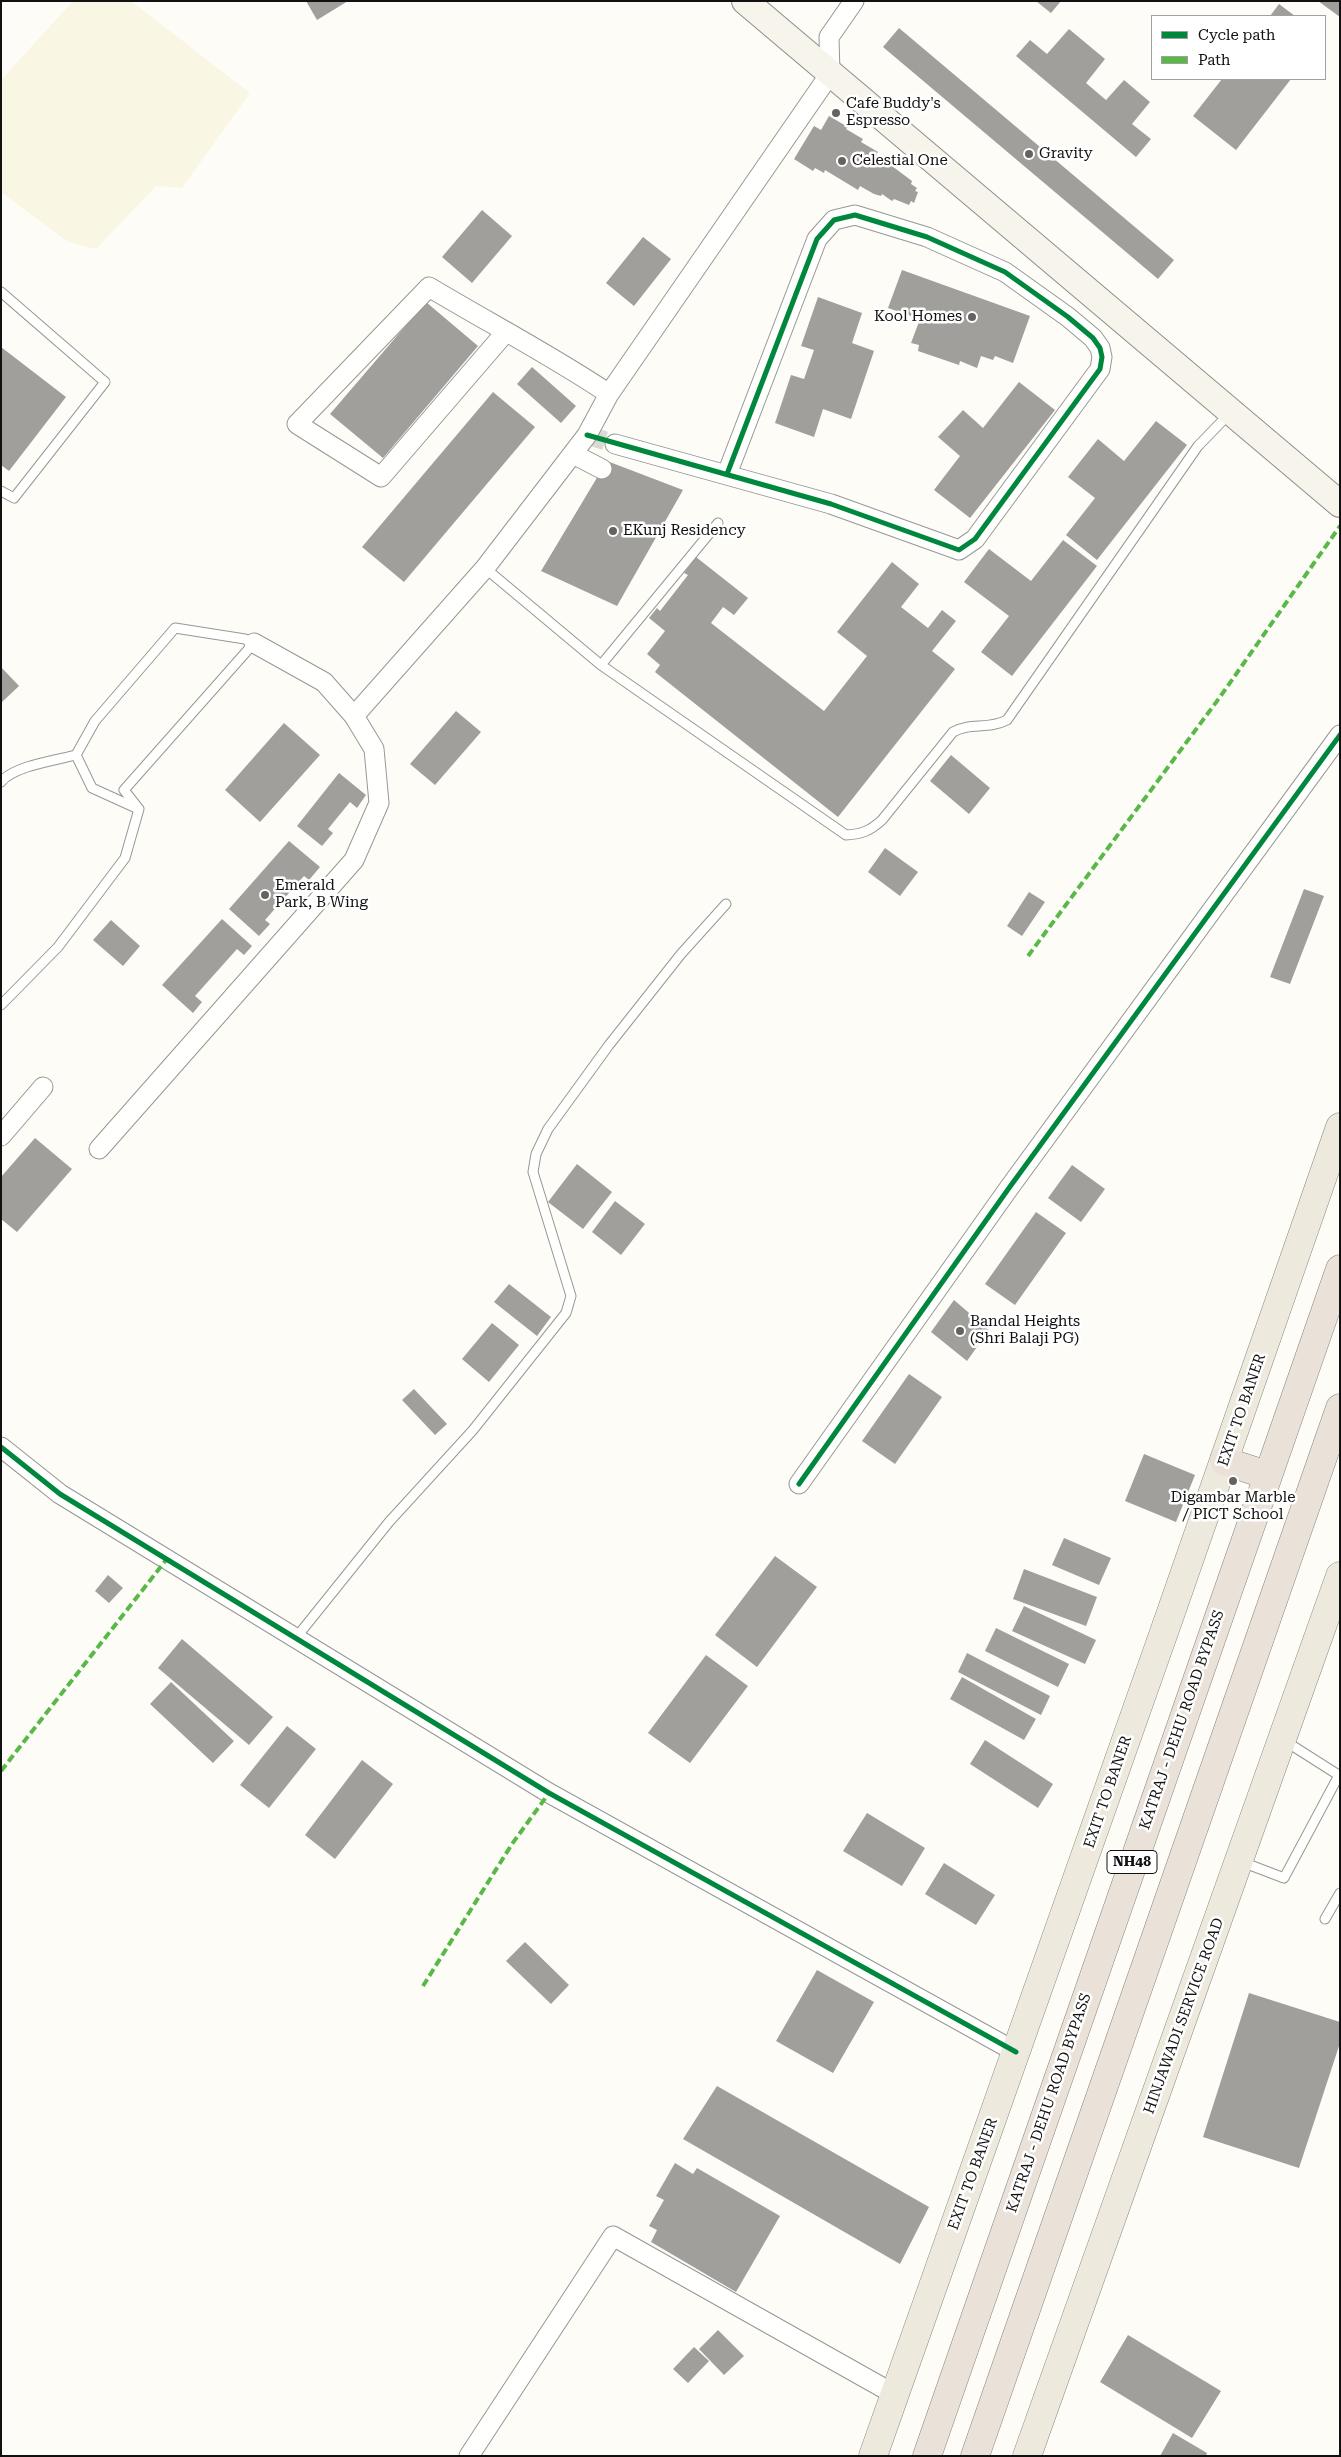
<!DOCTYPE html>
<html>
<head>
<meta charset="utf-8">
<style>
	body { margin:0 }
	#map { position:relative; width:1341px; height:2457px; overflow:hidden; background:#fdfcf7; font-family:"Roboto Serif",serif }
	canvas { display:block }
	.frame { position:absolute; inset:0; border:2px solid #111; pointer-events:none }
	.legend { position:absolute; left:1151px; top:15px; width:175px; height:65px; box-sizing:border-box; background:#fff; border:1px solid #a0a0a0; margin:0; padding:6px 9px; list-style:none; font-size:15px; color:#111 }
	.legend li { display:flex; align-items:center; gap:10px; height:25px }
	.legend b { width:25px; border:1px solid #a0a0a0 }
</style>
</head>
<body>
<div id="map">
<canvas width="1341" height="2457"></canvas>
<div class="frame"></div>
<ul class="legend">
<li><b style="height:6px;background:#00873e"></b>Cycle path</li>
<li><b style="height:6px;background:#58b947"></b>Path</li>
</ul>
</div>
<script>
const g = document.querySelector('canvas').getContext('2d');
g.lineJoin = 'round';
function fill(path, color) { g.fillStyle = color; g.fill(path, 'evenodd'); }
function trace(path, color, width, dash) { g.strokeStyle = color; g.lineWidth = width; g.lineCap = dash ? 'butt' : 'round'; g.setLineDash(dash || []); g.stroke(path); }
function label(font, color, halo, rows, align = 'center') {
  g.font = font + ' "Roboto Serif",serif'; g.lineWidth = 5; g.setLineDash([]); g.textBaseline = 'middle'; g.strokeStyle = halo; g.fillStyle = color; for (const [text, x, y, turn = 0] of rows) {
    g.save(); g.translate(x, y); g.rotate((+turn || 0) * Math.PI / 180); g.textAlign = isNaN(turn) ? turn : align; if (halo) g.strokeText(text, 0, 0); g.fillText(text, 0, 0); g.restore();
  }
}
fill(new Path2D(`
	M73 1H131L250 93 182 188 156 186 96 249 68 242 1 192V80Z`), '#f9f7e4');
fill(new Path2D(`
	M306 1H348L317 20Z
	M1036 1H1061L1051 13Z
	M1318 1H1340V17Z
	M1279 4 1295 16H1270Z
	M899 28 1174 260 1158 279 883 47Z
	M1069 29 1105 59 1086 83 1106 100 1124 80 1150 102 1132 124 1151 139 1136 157 1016 56 1030 40 1047 54Z
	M1222 79H1291L1236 150 1193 116Z
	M829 116 848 127 846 129 863 139 861 142 878 152 876 154 912 181 911 184 917 188 915 191 918 192 914 203 911 201 909 205 894 199 892 201 882 194 881 196 874 194 860 186 858 190 825 170 824 173 815 168 813 171 794 159 814 126 821 130Z
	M482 210 512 236 472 283 442 257Z
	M643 237 671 259 634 306 606 283Z
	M902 270 1030 316 1013 363 995 356 993 360 981 356 977 368 960 361 959 365 918 351 919 345 911 343 920 319 888 308Z
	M818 297 862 313 852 343 874 351 851 419 823 409 814 437 775 423 791 375 804 379 814 350 801 346Z
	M426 302 478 346 383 458 330 414Z
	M1 347 66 397 9 471 1 465Z
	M532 367 576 406 561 423 517 384Z
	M1019 382 1055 410 970 518 934 490 960 456 938 437 963 410 983 428Z
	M493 392 535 427 404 582 362 547Z
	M1156 421 1187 445 1097 560 1066 535 1095 498 1068 477 1098 439 1124 461Z
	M607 461 683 490 617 606 541 571Z
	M1063 540 1097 566 1012 676 981 652 1009 616 964 582 989 549 1031 581Z
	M696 557 748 598 734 615 723 607 711 623 824 711 867 656 837 632 892 562 919 584 901 607 928 628 942 610 956 621 932 651 955 669 838 817 655 672 660 665 647 654 665 631 649 618 657 608 660 611 688 575 684 573Z
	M1 667 19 686 1 703Z
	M456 711 481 732 435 785 410 764Z
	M284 723 320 755 260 822 225 790Z
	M951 755 990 788 969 814 930 781Z
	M339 773 366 795 357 808 350 802 328 829 333 833 322 846 297 826Z
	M289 841 320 867 309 880 304 876 265 920 270 924 259 936 229 909Z
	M885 848 918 872 900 896 868 872Z
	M1304 889 1324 896 1290 984 1270 977Z
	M1029 892 1045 902 1022 936 1007 926Z
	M222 919 252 946 244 955 237 949 195 996 202 1002 193 1013 162 985Z
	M111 920 140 946 123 966 93 940Z
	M35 1138 72 1169 17 1232 1 1219V1177Z
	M577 1164 612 1192 583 1229 548 1202Z
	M1072 1165 1105 1189 1081 1222 1048 1198Z
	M615 1201 645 1224 621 1255 592 1232Z
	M1036 1212 1066 1233 1015 1305 985 1284Z
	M509 1284 551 1317 537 1336 494 1302Z
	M954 1300 989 1330 967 1361 931 1332Z
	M492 1323 519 1345 489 1382 462 1359Z
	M909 1374 942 1397 895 1464 862 1441Z
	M414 1389 447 1424 435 1435 402 1400Z
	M1144 1454 1195 1475 1176 1522 1125 1501Z
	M1064 1538 1111 1558 1099 1585 1052 1565Z
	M775 1556 817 1587 757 1667 715 1635Z
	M1024 1569 1097 1597 1086 1626 1013 1599Z
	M108 1575 123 1588 109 1603 95 1591Z
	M1024 1606 1096 1640 1085 1664 1012 1631Z
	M996 1628 1069 1664 1058 1687 985 1651Z
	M182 1639 273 1717 249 1745 158 1668Z
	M967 1653 1050 1696 1041 1715 958 1672Z
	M706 1655 748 1686 690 1763 648 1733Z
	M962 1677 1036 1719 1024 1740 950 1699Z
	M171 1682 234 1741 213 1763 150 1704Z
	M287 1726 316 1749 269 1808 240 1785Z
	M985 1740 1053 1784 1038 1808 970 1764Z
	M362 1760 393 1784 335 1859 305 1835Z
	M867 1813 925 1848 902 1886 843 1851Z
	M944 1863 995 1895 976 1925 925 1894Z
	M525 1942 569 1985 551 2004 506 1961Z
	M817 1970 874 2002 833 2073 776 2041Z
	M1249 1993 1340 2022V2043L1299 2168 1203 2137Z
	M717 2086 929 2207 900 2264 683 2139Z
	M675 2163 693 2174 697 2168 780 2216 736 2292 651 2242 657 2230 649 2226 664 2200 656 2196Z
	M718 2330 744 2356 724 2375 699 2349Z
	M1128 2335 1221 2391 1192 2438 1100 2382Z
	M694 2347 709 2361 688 2383 673 2369Z
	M1173 2433 1207 2453 1206 2456H1160Z`), '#a19f9c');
trace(new Path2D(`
	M587 435 615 444`), '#dad9d4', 19, [19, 9]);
const lane = new Path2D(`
	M1 292 105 382 14 498 1 491
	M485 568 601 665 846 835C862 834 870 831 882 820L953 732C970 722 988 730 1007 720L1198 446 1229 414
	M601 665 718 523
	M76 755 92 788 136 808
	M1 782C13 766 57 760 76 755L95 721 175 628 245 639 254 643 124 790 139 809 125 858 58 947 1 1005
	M295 1639 389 1522 473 1430 566 1313 571 1296 533 1172 536 1154 548 1129 609 1045 681 954 726 904
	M1285 1741 1340 1776
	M1242 1862 1284 1878 1339 1775
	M1325 1919 1340 1893`);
const street = new Path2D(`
	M505 333 381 477 297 424 429 287C489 323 551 355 609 394
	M615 444 831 504 959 550 975 539 1100 369 1102 357 1100 348 1093 338 1068 317 1005 272 927 237 855 215 834 220 817 239 727 474
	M573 454 602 469
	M354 716 485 568 587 435 609 394 830 74 829 37 854 1
	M1 1136 43 1087
	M99 1149 354 860 379 803 374 749 354 716 324 682 254 643
	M1 1447 60 1494 549 1793 1016 2052
	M799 1484 1009 1188 1340 735
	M469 2456 613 2236 894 2394`);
const secondary = new Path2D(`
	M745 1 1340 504`);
const primary = new Path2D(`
	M873 2456 1169 1618 1340 1127
	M1027 2456 1340 1576`);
const highway = new Path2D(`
	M1224 1461 1267 1475
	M927 2456 1340 1269
	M975 2456 1340 1408`);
trace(lane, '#979795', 11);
trace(street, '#979795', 21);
trace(secondary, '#8e8d8b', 28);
trace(primary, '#858482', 29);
trace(highway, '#858482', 29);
trace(lane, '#fffffe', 9);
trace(street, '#fffffe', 19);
trace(secondary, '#f6f4eb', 26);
trace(primary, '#ede9dc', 28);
trace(highway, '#eae1d8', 28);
trace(new Path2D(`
	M1028 956 1220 697 1340 526
	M1 1771 166 1560
	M423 1986 512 1844 549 1793`), '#58b947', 4, [8, 4]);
trace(new Path2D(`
	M587 435 831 504 959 550 975 539 1100 369 1102 357 1100 348 1093 338 1068 317 1005 272 927 237 855 215 834 220 817 239 727 474
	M1 1447 60 1494 549 1793 1016 2052
	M799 1484 1009 1188 1340 735`), '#00873e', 5);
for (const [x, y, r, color] of [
	[836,113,5,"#646362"],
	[1029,154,5,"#646362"],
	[842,161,5,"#646362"],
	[972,317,5,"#646362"],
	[613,531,5,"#646362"],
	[265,895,5,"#646362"],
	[960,1331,5,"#646362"],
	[1233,1481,5,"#646362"]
]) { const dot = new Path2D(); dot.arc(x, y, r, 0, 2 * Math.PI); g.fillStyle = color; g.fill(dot); trace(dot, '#fff', 2); }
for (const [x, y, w] of [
	[1132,1862,50]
]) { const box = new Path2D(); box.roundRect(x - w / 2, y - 11.5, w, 23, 4); g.fillStyle = '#fff'; g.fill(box); trace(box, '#111', 1); }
label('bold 14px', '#111', null, [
	["NH48",1132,1862]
]);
label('15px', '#111', '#fff', [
	["Cafe Buddy's",846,104],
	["Espresso",846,121],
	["Gravity",1039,154],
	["Celestial One",852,161],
	["Kool Homes",962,317,"right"],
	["EKunj Residency",623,531],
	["Emerald",275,886],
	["Park, B Wing",275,903],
	["Bandal Heights",970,1322],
	["(Shri Balaji PG)",970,1339],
	["Digambar Marble",1233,1498,"center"],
	["/ PICT School",1233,1515,"center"]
], 'left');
label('15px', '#111', '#fff', [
	["EXIT TO BANER",1242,1410,-71],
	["KATRAJ - DEHU ROAD BYPASS",1182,1720,-71],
	["EXIT TO BANER",1108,1792,-71],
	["HINJAWADI SERVICE ROAD",1184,2016,-70],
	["KATRAJ - DEHU ROAD BYPASS",1049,2103,-71],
	["EXIT TO BANER",973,2174,-70]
]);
</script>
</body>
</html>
